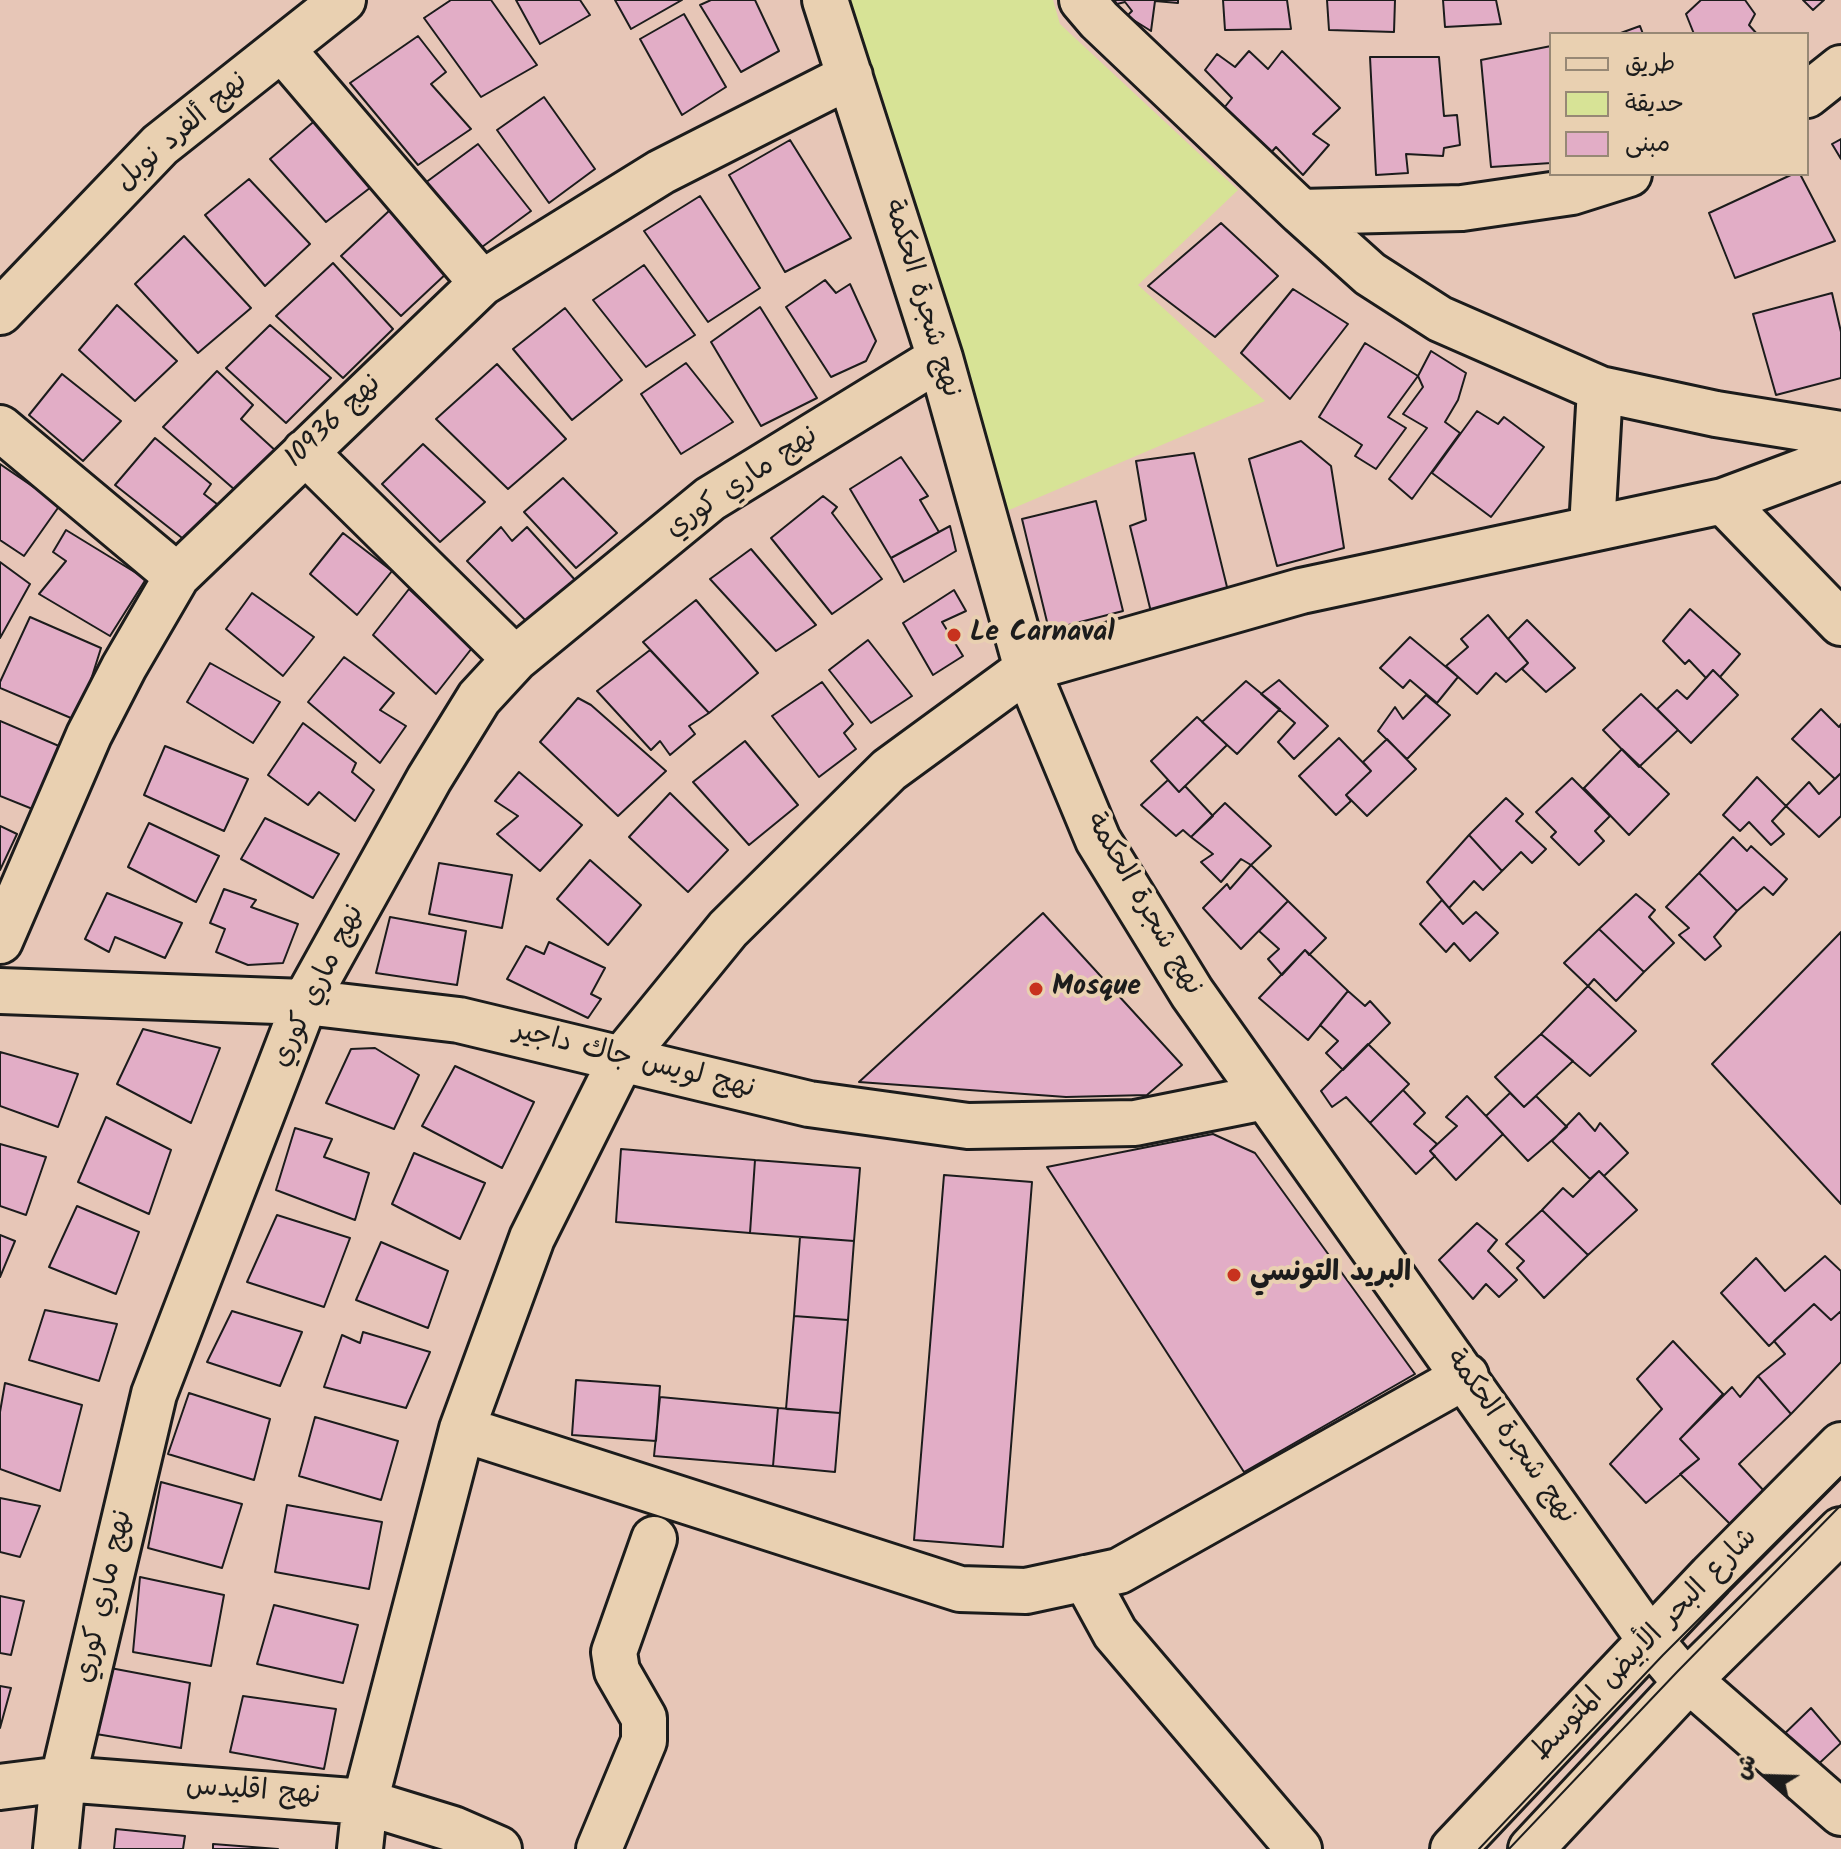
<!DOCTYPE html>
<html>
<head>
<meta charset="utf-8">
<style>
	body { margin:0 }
	#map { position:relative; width:1841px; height:1849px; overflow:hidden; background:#e7c6b7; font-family:Kalam,"Playpen Sans Arabic",sans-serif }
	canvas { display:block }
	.legend { position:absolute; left:1549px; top:32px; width:260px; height:144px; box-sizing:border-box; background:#e9d0b1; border:2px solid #978875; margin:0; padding:10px 14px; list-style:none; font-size:24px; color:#1c1c1c }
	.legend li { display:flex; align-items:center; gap:16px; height:40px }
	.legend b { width:40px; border:2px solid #978875 }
	.north { position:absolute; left:1729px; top:1737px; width:80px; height:80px; -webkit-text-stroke:6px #e9d0b1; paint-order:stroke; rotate:293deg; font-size:22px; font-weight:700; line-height:32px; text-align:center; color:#1c1c1c }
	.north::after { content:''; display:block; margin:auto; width:28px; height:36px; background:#1c1c1c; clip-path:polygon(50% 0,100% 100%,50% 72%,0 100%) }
</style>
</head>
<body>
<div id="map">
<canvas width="1841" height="1849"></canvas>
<ul class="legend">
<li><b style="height:10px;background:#e9d0b1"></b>طريق</li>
<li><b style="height:22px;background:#d7e396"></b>حديقة</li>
<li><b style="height:22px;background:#e2adc6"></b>مبنى</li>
</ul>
<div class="north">ش</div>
</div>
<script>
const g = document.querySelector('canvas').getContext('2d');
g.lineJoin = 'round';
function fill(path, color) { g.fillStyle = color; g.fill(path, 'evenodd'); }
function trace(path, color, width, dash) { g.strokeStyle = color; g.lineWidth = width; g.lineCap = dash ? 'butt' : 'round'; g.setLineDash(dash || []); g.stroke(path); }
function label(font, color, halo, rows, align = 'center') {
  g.font = font + ' Kalam,"Playpen Sans Arabic",sans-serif'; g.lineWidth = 8; g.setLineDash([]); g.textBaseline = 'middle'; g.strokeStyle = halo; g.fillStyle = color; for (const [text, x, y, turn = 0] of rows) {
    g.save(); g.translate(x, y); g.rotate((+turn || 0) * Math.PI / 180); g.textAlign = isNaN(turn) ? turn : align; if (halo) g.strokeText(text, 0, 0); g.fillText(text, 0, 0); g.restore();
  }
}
fill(new Path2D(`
	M847 0H1053L1060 24 1238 190 1138 285 1265 401 995 516 882 95Z`), '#d7e396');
const building = new Path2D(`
	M451 0H491L537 65 481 97 424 18Z
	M516 0H580L590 15 540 44Z
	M615 0H682L631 29Z
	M711 0H755L779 51 741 72 700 5Z
	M1114 0H1178V3L1155 1 1151 31 1127 16 1132 11 1125 2 1117 4Z
	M1223 0H1287L1291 29 1225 30Z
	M1327 0H1395L1394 32 1329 30Z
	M1443 0H1496L1501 24 1445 27Z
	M1701 0H1745L1755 14 1749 25 1757 34H1694L1686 14Z
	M1803 0H1824L1813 10Z
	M684 14 726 87 682 115 640 39Z
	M1640 26 1643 34H1618Z
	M418 36 446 72 431 84 471 129 418 165 350 83Z
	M1551 46V163L1491 167 1481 60Z
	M1249 51 1268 69 1282 51 1340 108 1313 134 1329 145 1303 175 1276 147 1269 155 1224 108 1232 98 1205 70 1217 54 1235 67Z
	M1370 57H1439L1444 116 1457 115 1460 145 1444 148 1443 156 1406 154 1408 173 1376 175Z
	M544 97 595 169 549 203 497 130Z
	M318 118 375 184 326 222 270 159Z
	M1841 139V159L1832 144Z
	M790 140 851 238 785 272 729 175Z
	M478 144 531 211 482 247 425 183Z
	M1793 174H1800L1835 241 1735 278 1709 213Z
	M249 179 310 244 265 286 205 215Z
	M700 196 760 288 708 322 644 231Z
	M390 210 449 271 401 316 341 256Z
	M1221 223 1278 276 1215 337 1148 286Z
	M184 236 251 308 198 353 135 284Z
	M333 263 393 329 343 378 276 316Z
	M644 265 695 335 646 367 593 300Z
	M825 280 836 293 850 284 876 341 866 361 831 377 786 307Z
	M1293 289 1348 324 1290 399 1241 353Z
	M1832 293 1841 332V378L1776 395 1753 314Z
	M117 305 177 361 135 401 79 350Z
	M760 307 817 398 761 426 711 342Z
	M565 308 622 380 572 420 513 349Z
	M270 325 331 378 286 423 226 368Z
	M1365 343 1418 376 1388 417 1406 428 1376 469 1355 456 1362 445 1319 417Z
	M1431 351 1466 373 1458 400 1445 422 1460 433 1412 499 1389 479 1427 428 1403 414 1423 387 1418 376Z
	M686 363 733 422 681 454 641 394Z
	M497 364 566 439 508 489 436 419Z
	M217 371 253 405 241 419 277 452 235 490 163 427Z
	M62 374 121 421 83 461 29 415Z
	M1477 411 1498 424 1504 417 1544 447 1491 517 1432 473Z
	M155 438 211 484 204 494 226 511 191 545 115 485Z
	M1301 441 1331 466 1344 548 1277 566 1249 459Z
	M423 444 485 502 440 542 382 484Z
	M1194 453 1228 591 1151 612 1130 526 1146 520 1136 461Z
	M901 457 928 496 920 500 939 532 891 558 850 489Z
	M0 464 60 505 24 556 0 540Z
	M563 478 617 533 576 568 524 512Z
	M823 496 837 507 832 513 882 579 832 614 771 538Z
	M1096 501 1123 611 1049 630 1022 519Z
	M950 526 956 551 904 582 891 558Z
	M501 527 512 541 527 527 576 581 531 626 467 561Z
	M66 530 146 579 110 636 39 594 66 561 53 552Z
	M343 533 392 571 357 615 310 574Z
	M751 549 816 625 776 651 710 579Z
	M0 562 30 584 0 638Z
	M409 589 472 648 436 694 373 635Z
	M954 590 966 611 942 622 963 656 933 675 903 623Z
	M252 593 314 637 283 676 226 629Z
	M696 600 758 673 709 713 643 642Z
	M1690 609 1740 654 1720 677 1713 670 1706 678 1689 660 1685 664 1663 641Z
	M1488 615 1528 663 1506 682 1496 673 1477 694 1446 666 1468 647 1461 639Z
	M30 617 101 648 78 721 0 688V682Z
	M1527 620 1575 668 1546 692 1522 669 1528 663 1508 639Z
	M1410 637 1458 677 1437 703 1410 680 1403 688 1380 668Z
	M868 640 912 696 871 723 829 670Z
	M650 650 709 713 689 726 695 734 670 755 660 741 651 750 597 691Z
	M344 657 394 693 380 710 406 726 380 763 308 702Z
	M210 663 280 702 253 743 187 702Z
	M1713 670 1738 695 1691 743 1657 709 1677 690 1687 699Z
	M1279 680 1328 726 1294 759 1278 742 1295 723 1261 694Z
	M1246 681 1280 709 1237 754 1202 722Z
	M822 682 853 724 844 733 856 749 819 777 772 716Z
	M1641 694 1678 730 1639 767 1603 730Z
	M1426 695 1450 715 1407 759 1378 731 1395 707 1403 719Z
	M578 698 591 705 666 771 618 816 540 742Z
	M1821 709 1839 727 1841 724V773L1835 779 1792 739Z
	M1197 717 1227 745 1179 792 1151 761Z
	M0 721 66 749 40 812 0 796Z
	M303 723 356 763 352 772 374 790 355 821 319 792 308 805 268 775Z
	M1339 738 1371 771 1346 795 1351 801 1336 815 1299 776Z
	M1387 739 1416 769 1367 816 1346 795 1371 771 1363 762Z
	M745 741 798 805 749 845 693 782Z
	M165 746 248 779 224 831 144 795Z
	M1622 749 1669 794 1629 835 1584 788Z
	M519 772 582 825 540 871 497 834 518 816 495 801Z
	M1841 773V816L1819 837 1786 806 1809 782 1819 794Z
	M1757 777 1786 806 1772 821 1784 834 1771 845 1749 822 1740 831 1723 815Z
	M1572 778 1610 816 1595 831 1604 841 1579 865 1551 837 1556 832 1536 812Z
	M1168 780 1179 792 1185 786 1213 816 1191 837 1183 830 1176 836 1141 805Z
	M670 793 728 850 688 892 629 837Z
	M1506 798 1523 814 1516 821 1546 849 1532 863 1521 852 1502 871 1469 835Z
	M1225 803 1271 846 1251 865 1241 859 1221 882 1201 862 1213 854 1191 837Z
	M265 818 339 854 313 898 241 859Z
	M149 823 219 856 196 902 128 867Z
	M0 826 17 834 0 870Z
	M1469 835 1502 871 1483 890 1474 881 1449 908 1427 882Z
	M1733 837 1747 851 1751 846 1787 879 1773 895 1764 887 1737 911 1699 873Z
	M590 860 641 905 608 945 557 899Z
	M439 863 512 875 502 928 429 914Z
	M1251 865 1288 901 1241 949 1203 908 1227 884 1230 889Z
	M1699 873 1737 911 1714 937 1721 946 1705 960 1679 935 1689 928 1666 907Z
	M224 889 256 900 251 907 298 924 283 963 248 965 216 952 225 929 210 923Z
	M107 893 182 923 165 958 115 937 109 952 85 939Z
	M1636 894 1655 910 1649 917 1674 943 1644 972 1599 929Z
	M1442 900 1463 924 1476 912 1498 933 1470 961 1454 943 1446 952 1420 924Z
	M1288 901 1326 938 1309 955 1305 950 1282 975 1268 959 1279 949 1259 931Z
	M1043 913 1182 1065 1147 1095 1066 1097 859 1082Z
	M390 917 466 931 457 985 376 973Z
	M1599 929 1644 972 1616 1001 1594 979 1588 986 1564 963Z
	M1841 932V1204L1712 1064Z
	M549 942 605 968 591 994 601 999 588 1018 507 979 526 946 544 954Z
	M1305 950 1348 991 1308 1040 1259 998Z
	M1588 986 1636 1031 1590 1076 1541 1034Z
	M1348 991 1365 1006 1370 1001 1390 1023 1343 1070 1326 1053 1338 1041 1320 1025Z
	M143 1029 220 1048 191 1123 117 1084Z
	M1541 1034 1573 1061 1524 1107 1495 1077Z
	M1368 1044 1409 1084 1370 1123 1346 1097 1332 1107 1321 1091Z
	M375 1048 419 1075 394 1129 326 1103 351 1049Z
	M0 1052 78 1074 58 1127 0 1106Z
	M455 1066 534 1102 502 1168 422 1126Z
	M1403 1090 1425 1113 1414 1124 1437 1144 1430 1151 1435 1156 1416 1174 1370 1123Z
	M1510 1093 1524 1107 1536 1096 1567 1127 1528 1161 1486 1116Z
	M1467 1096 1503 1134 1456 1180 1430 1151 1457 1126 1446 1117Z
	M1579 1113 1595 1131 1600 1123 1628 1153 1604 1176 1599 1171 1590 1179 1552 1141Z
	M106 1117 171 1150 149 1214 78 1182Z
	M295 1128 332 1139 324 1157 369 1173 355 1220 276 1190Z
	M1213 1134 1255 1153 1415 1374 1244 1472 1047 1167Z
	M0 1144 46 1157 26 1215 0 1206Z
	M621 1149 755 1160 750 1233 616 1222Z
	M414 1153 485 1183 460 1239 392 1204Z
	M755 1160 860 1168 854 1241 750 1233Z
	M1599 1171 1637 1210 1588 1255 1542 1210 1563 1188 1573 1197Z
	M944 1175 1032 1182 1003 1547 914 1540Z
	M77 1206 139 1232 116 1294 49 1267Z
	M1542 1210 1588 1255 1544 1298 1517 1268 1524 1261 1506 1244Z
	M277 1215 350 1238 324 1307 247 1282Z
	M1477 1223 1497 1240 1488 1251 1517 1280 1499 1297 1486 1284 1473 1299 1439 1260Z
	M0 1235 15 1241 0 1277Z
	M800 1237 854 1241 848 1320 794 1316Z
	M381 1242 448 1271 428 1328 356 1300Z
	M1825 1256 1841 1271V1311L1831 1320 1814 1304 1769 1346 1721 1293 1756 1258 1785 1291Z
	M1814 1304 1831 1320 1841 1311V1362L1791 1414 1758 1376 1785 1354 1774 1341Z
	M45 1310 117 1324 99 1381 29 1360Z
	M232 1311 302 1332 280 1386 207 1362Z
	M794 1316 848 1320 840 1413 786 1409Z
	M363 1332 430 1352 406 1408 324 1387 342 1335 360 1343Z
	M1673 1341 1723 1394 1680 1439 1699 1459 1646 1503 1610 1464 1662 1409 1637 1379Z
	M1758 1376 1791 1414 1739 1464 1765 1492 1730 1524 1680 1474 1699 1459 1680 1439 1732 1387 1740 1397Z
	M576 1380 660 1386 656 1441 572 1435Z
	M5 1383 82 1405 60 1491 0 1469V1412Z
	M189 1393 270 1419 254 1480 168 1454Z
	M660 1397 778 1408 773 1466 654 1456Z
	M778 1408 840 1413 835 1472 773 1466Z
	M315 1417 398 1441 381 1500 299 1476Z
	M161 1482 242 1504 222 1568 148 1548Z
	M0 1498 40 1506 20 1557 0 1552Z
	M287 1505 382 1522 369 1589 275 1572Z
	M140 1577 224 1595 211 1666 133 1652Z
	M0 1596 24 1601 11 1655 0 1653Z
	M274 1605 358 1625 343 1683 257 1664Z
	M105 1667 190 1683 181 1748 96 1734Z
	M0 1686 11 1688 0 1728Z
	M243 1696 336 1709 324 1769 230 1752Z
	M1811 1708 1841 1743 1811 1771 1777 1741Z
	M116 1829 185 1836 183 1849H114Z
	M213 1844 278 1849H213Z`);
fill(building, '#e2adc6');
trace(building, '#1c1c1c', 2);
const minor = new Path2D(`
	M825 0 940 358 1027 669 1098 840 1192 993 1650 1640 1677 1672 1689 1680 1841 1813
	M1082 0 1099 20 1301 212 1370 274 1440 319 1600 389 1716 414 1841 434
	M282 49 482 283
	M1807 95 1841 68
	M1301 212 1462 208 1572 192 1629 174
	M0 312 160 145 343 0
	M0 428 177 576
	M305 452 515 659
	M1723 501 1841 623
	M1592 528 1600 389
	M0 941 89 735 124 667 177 576 482 283 661 172 850 76
	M0 991 305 1002 459 1020 809 1104 968 1126 1135 1123 1265 1097
	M462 1429 960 1589 1026 1591 1119 1571 1466 1376
	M1085 1578 1115 1633 1299 1849
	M0 1787 63 1779 365 1802 453 1829 499 1849
	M56 1849 63 1779 154 1394 305 1002 429 779 479 698 515 659 710 499 940 358
	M360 1849 365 1802 462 1429 532 1238 621 1060 728 929 889 770 1027 669 1301 591 1723 501 1841 457
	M599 1849 644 1741V1718L617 1671 614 1652 654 1539
	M1453 1849 1711 1576 1841 1445
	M1531 1849 1689 1680 1841 1530`);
trace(minor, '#1c1c1c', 50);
trace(minor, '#e9d0b1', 44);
trace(new Path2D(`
	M1479 1849 1663 1655 1841 1477
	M1509 1849 1677 1672 1841 1505`), '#1c1c1c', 2);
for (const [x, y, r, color] of [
	[954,635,8,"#c8321e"],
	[1036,989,8,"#c8321e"],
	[1234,1275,8,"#c8321e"]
]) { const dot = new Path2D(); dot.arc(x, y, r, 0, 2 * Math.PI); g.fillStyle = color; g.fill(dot); trace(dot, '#e9d0b1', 3); }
label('28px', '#1c1c1c', '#e9d0b1', [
	["نهج ألفرد نوبل",183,133,-41],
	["نهج شجرة الحكمة",920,299,73],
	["نهج 10936",335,423,-44],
	["نهج ماري كوري",743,484,-34],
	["نهج شجرة الحكمة",1142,905,60],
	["نهج ماري كوري",320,987,-64],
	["نهج لويس جاك داجير",634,1062,14],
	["نهج شجرة الحكمة",1509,1438,55],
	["نهج ماري كوري",106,1597,-77],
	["شارع البحر الأبيض المتوسط",1646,1646,-46],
	["نهج اقليدس",253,1793,4]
]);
label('bold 28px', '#1c1c1c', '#e9d0b1', [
	["Le Carnaval",970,635],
	["Mosque",1052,989],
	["البريد التونسي",1250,1275]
], 'left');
</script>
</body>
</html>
